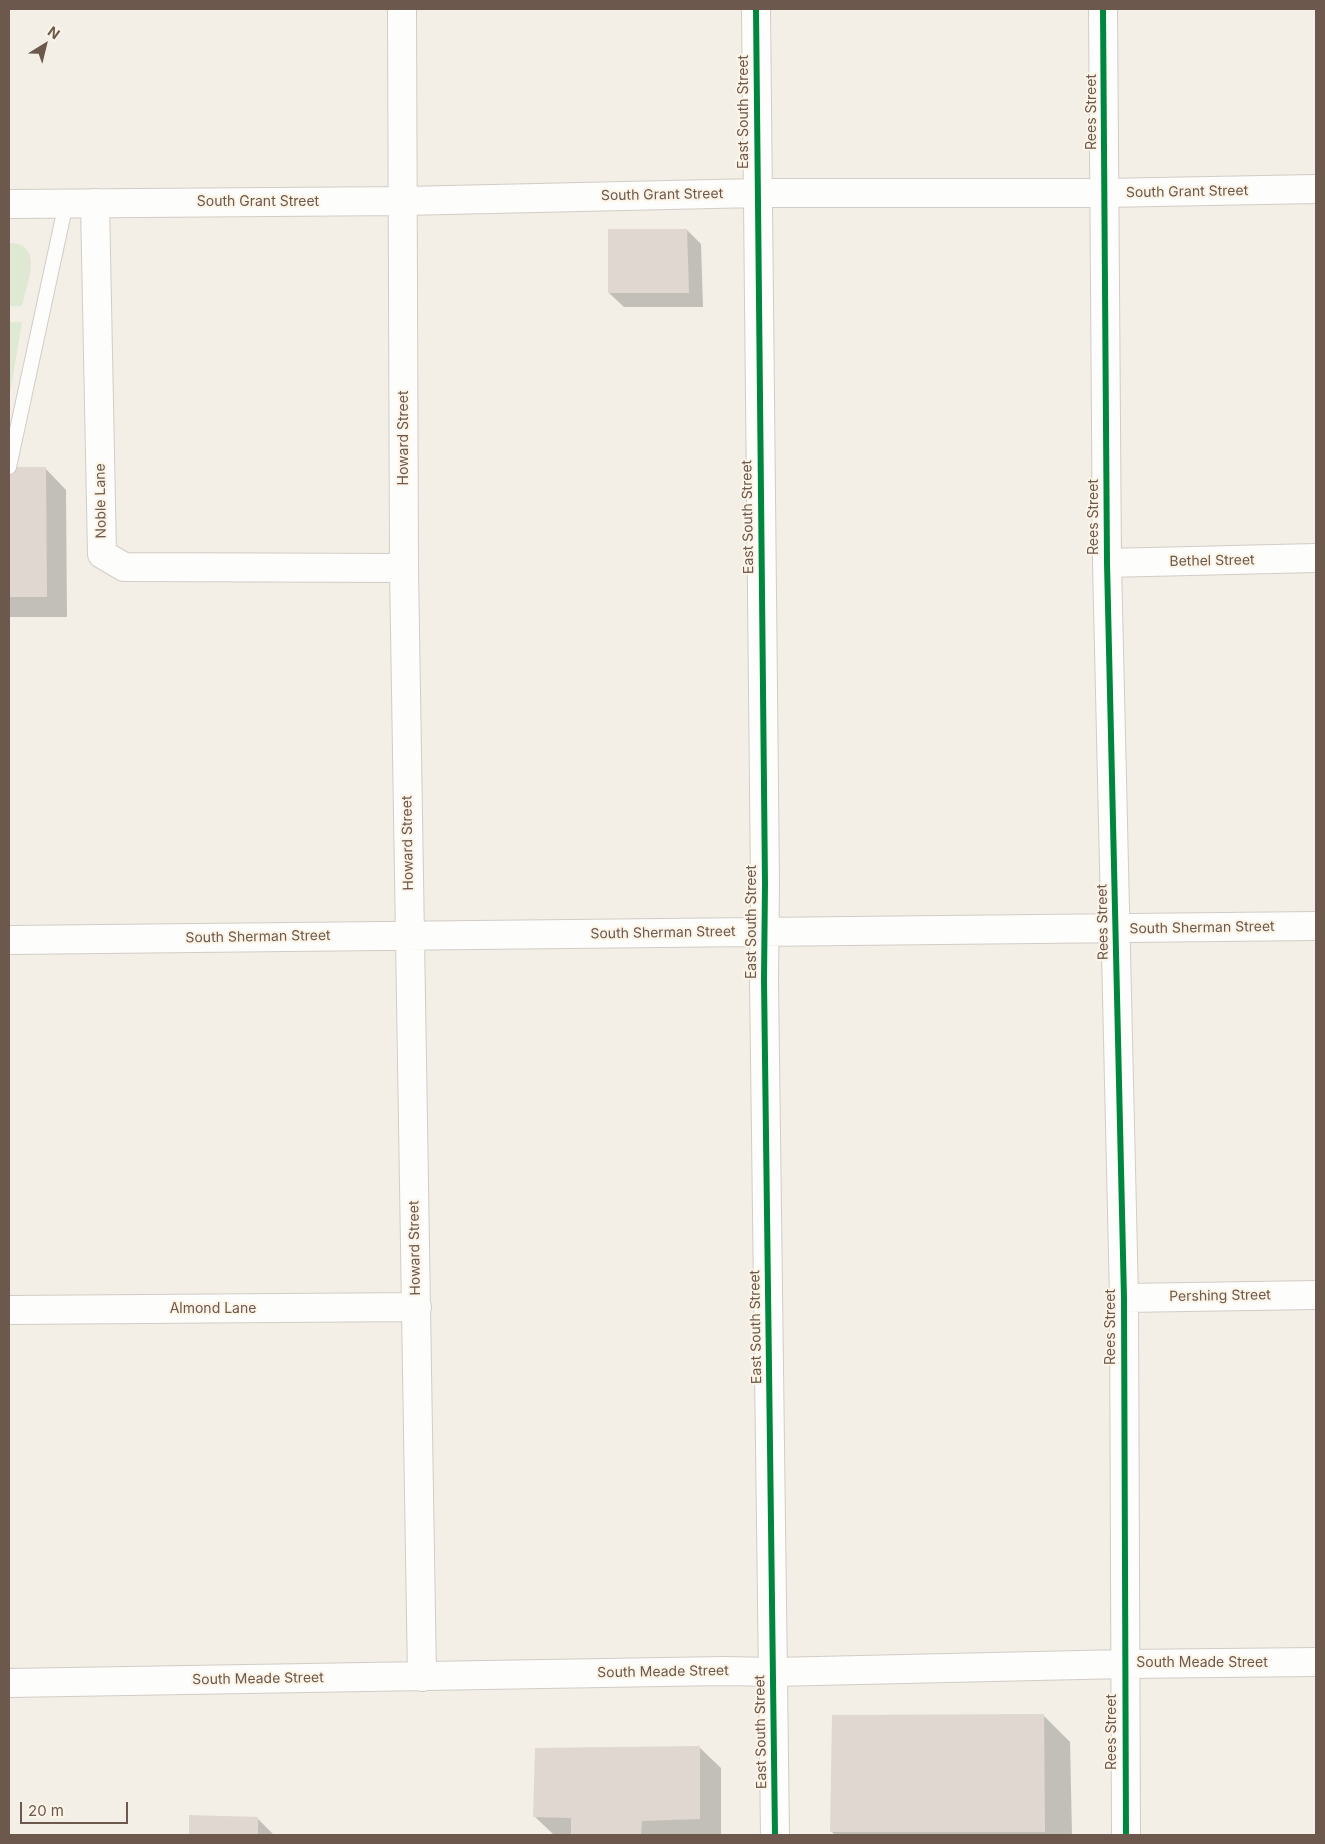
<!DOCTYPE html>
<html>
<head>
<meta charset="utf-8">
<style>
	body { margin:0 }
	#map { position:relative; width:1325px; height:1844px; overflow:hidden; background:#f3efe7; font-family:Inter,sans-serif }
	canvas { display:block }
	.frame { position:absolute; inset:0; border:10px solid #6c584c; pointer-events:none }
	.north { position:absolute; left:20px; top:20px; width:50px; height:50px; -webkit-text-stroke:4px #fcf4e7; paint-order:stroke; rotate:36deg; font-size:14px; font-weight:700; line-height:20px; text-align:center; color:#6c584c }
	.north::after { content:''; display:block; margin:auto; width:18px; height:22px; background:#6c584c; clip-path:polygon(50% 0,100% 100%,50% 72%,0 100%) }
	.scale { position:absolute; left:20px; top:1802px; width:108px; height:22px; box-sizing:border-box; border:2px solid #6c584c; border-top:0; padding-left:6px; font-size:15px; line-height:18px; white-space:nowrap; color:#6c584c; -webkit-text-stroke:4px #fcf4e7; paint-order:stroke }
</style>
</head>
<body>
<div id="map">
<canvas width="1325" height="1844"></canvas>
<div class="frame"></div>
<div class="north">N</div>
<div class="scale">20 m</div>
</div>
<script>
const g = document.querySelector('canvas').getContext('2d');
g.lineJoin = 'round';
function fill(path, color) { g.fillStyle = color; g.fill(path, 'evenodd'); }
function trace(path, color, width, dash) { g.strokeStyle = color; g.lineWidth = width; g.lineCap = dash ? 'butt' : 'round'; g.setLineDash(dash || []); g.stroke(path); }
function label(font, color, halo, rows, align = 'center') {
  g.font = font + ' Inter,sans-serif'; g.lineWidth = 4; g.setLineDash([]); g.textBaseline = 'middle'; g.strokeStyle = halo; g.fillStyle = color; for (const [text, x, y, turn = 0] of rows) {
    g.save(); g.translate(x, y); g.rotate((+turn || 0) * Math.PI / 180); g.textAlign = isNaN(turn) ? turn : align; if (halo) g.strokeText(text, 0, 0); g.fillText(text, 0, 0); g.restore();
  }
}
fill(new Path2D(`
	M9 243C45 243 27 284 22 306H9Z
	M9 322H22L9 399Z`), '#dfe8d3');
fill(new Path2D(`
	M687 230 701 244 703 307H624L609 293Z
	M9 468H45L66 490 67 617H9Z
	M1043 1715 1070 1742 1072 1835H835L831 1831Z
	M699 1747 721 1768V1835H554L534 1816Z
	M190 1816 258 1819 274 1835H190Z`), '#0003');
fill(new Path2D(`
	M608 229H687L689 293H608Z
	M9 467H46L47 597H9Z
	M1044 1714 1045 1832H830L832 1715Z
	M700 1746V1819L642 1821 641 1835H571V1818L533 1817 535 1748Z
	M189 1815 258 1817V1835H189Z`), '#dfd7d0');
const service = new Path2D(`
	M9 467 66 203`);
const minor = new Path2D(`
	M402 9 404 568 422 1677
	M756 9 765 884 764 980 775 1835
	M1103 9 1107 563 1124 1298 1126 1835
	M95 203 102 554 124 567 404 568
	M9 204 404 201 757 193H1104L1316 189
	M1107 563 1316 558
	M9 940 1316 926
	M1124 1298 1316 1295
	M9 1310 417 1307
	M9 1683 723 1671 773 1672 1124 1664 1316 1662`);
trace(service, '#d2ccc6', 16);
trace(minor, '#d2ccc6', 30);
trace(service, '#fdfdfb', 14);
trace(minor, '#fdfdfb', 28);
trace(new Path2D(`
	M756 9 765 884 764 980 775 1835
	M1103 9 1107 563 1124 1298 1126 1835`), '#00873e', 6);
label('14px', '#6c584c', '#fcf4e7', [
	["East South Street",744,112,-90],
	["Rees Street",1092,112,-90],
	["South Grant Street",1187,192,-1],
	["South Grant Street",662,195,-1],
	["South Grant Street",258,202],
	["Howard Street",404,438,-90],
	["Noble Lane",101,501,-91],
	["East South Street",748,517,-91],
	["Rees Street",1094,517,-90],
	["Bethel Street",1212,561,-1],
	["Howard Street",408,843,-91],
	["East South Street",752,922,-90],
	["Rees Street",1103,922,-91],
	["South Sherman Street",1202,928,-1],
	["South Sherman Street",663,933,-1],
	["South Sherman Street",258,937,-1],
	["Howard Street",415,1248,-91],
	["Pershing Street",1220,1296,-1],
	["Almond Lane",213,1309],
	["East South Street",756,1327,-91],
	["Rees Street",1111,1327,-90],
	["South Meade Street",1202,1663],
	["South Meade Street",663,1672,-1],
	["South Meade Street",258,1679,-1],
	["East South Street",761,1732,-91],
	["Rees Street",1112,1732,-90]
]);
</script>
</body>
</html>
